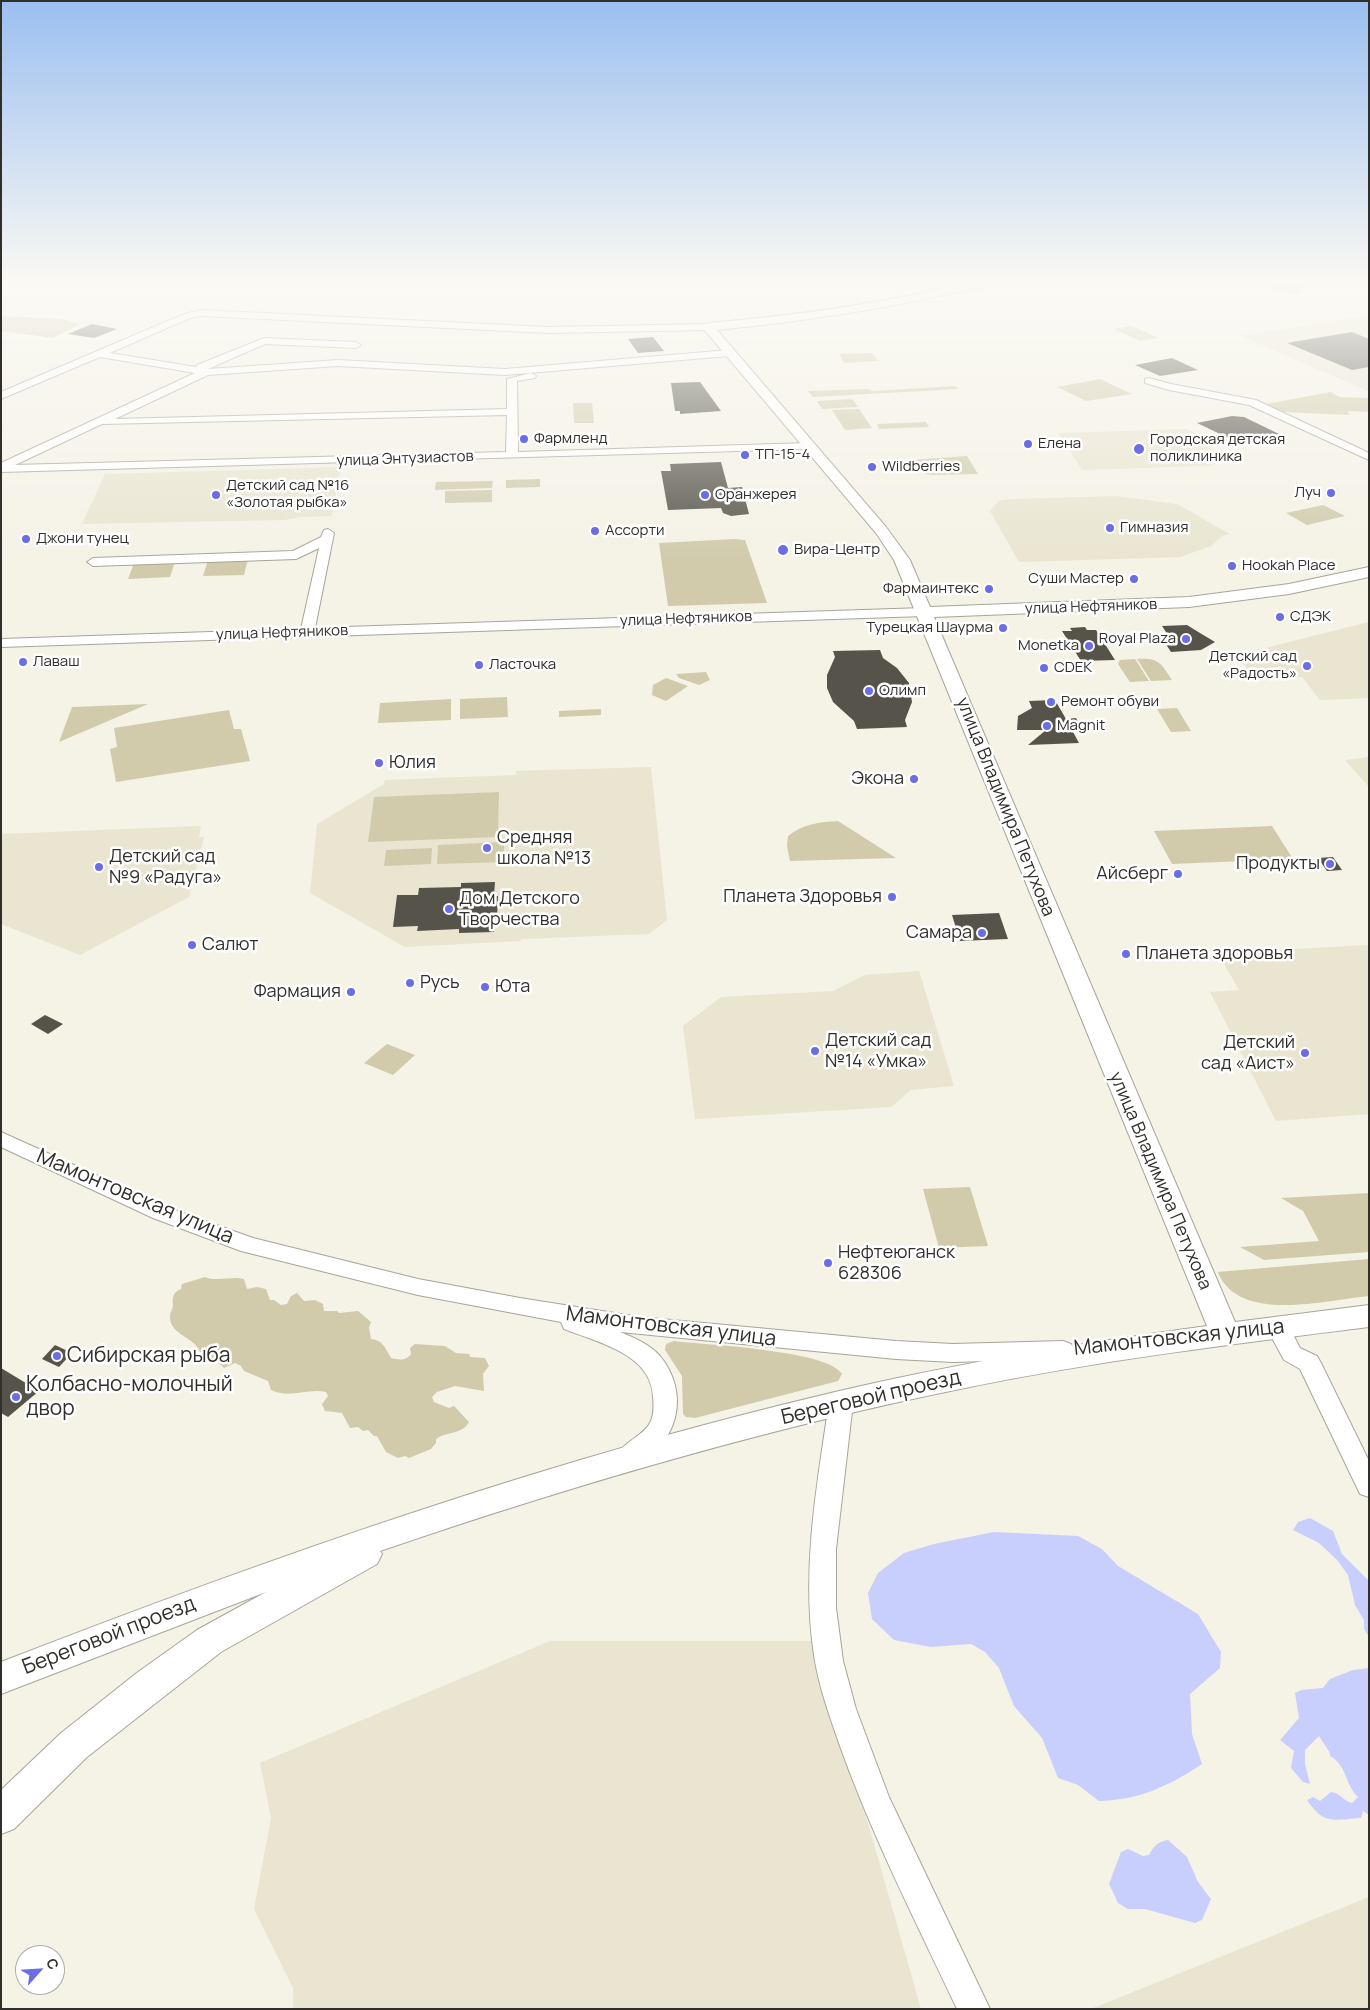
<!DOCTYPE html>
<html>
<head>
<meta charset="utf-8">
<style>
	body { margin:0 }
	#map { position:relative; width:1370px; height:2010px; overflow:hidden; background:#f5f2e6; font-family:Manrope,sans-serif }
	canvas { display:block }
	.frame { position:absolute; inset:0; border:2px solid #302f2a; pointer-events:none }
	.north { position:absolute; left:15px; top:1945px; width:50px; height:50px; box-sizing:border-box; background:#fff; border:1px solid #acacaa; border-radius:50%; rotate:64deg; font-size:14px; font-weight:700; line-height:20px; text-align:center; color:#302f2a }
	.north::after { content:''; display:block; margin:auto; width:18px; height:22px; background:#6b6de6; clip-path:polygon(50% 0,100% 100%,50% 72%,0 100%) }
</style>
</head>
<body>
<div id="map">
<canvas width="1370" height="2010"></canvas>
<div class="frame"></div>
<div class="north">С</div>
</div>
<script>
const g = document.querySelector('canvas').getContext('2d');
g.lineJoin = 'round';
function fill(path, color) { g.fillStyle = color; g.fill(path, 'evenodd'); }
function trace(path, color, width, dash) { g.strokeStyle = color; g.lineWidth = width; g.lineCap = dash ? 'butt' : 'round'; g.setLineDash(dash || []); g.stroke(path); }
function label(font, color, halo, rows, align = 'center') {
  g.font = font + ' Manrope,sans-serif'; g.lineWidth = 5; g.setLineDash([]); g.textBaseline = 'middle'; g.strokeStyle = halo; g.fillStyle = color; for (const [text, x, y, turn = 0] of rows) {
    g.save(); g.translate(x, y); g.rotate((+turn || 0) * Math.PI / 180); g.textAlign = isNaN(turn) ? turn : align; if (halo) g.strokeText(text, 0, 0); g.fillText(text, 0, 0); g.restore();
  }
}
fill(new Path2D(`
	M1369 315 1368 391 1241 336 1367 315Z
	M1187 429 1199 435 1221 462 1209 466 1082 470 1058 433Z
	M341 467 332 516 300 517 284 520 82 524 105 474Z
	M1115 496 1177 504 1230 534 1222 536 1211 546 1180 557 1019 562 990 511 998 501 1010 499Z
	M1369 622V698L1320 700 1302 677H1253L1238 655Z
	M1369 757V787L1345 760Z
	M651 767 667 920 649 934 522 939 520 941 405 947 310 893 317 824 384 784 385 780 516 775V771Z
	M201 826 199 837H204L189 897 80 955 1 924V834Z
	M1369 945V1114L1276 1121 1210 992 1239 990 1218 953Z
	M919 971 954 1086 911 1090 891 1107 695 1119 683 1026 721 997 833 991 865 975Z
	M550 1641H816L921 2009H293V1988L254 1909 271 1818 260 1763Z
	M1369 1897V2009H1091Z`), '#e9e5d1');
fill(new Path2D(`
	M1256 281 1304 285 1301 294 1253 286Z
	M1 316 62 319 80 324 53 338 1 331Z
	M1132 326 1158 338 1140 341 1114 329Z
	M872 353 878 361 844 363 839 354Z
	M1100 379 1132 394 1086 401 1057 387Z
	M955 386 959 389 813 397 808 391 868 389 872 391Z
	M1331 392 1339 397 1369 398V412L1348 411 1349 415 1284 412 1266 404Z
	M852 399 858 407 822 409 817 401Z
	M573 403H592L594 423H574Z
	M859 409 872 428 845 430 832 410Z
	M926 422 929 427 879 429 877 424Z
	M967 456 978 474 931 475 923 473 911 460Z
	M540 479V487L506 488V480Z
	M493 481 492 488 435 490 436 482Z
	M492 490V502L445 503V491Z
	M1323 505 1345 516 1307 525 1286 513Z
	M735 539 745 540 767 603 668 606 659 543Z
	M248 559 244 575 203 576 208 560Z
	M175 562 170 577 128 579 134 563Z
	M1135 659 1149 681 1130 682 1118 664 1120 660Z
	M1137 659C1159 658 1160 662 1172 680L1151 681Z
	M706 672 710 680 699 685 679 678 676 674Z
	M666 678 688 686 666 701 652 695 653 685Z
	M507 697 508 717 460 719V699Z
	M451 699V720L378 723 380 703Z
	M148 704 59 742 72 707Z
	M1177 708 1191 731 1171 732 1157 709Z
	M601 709V715L559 717V711Z
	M229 710 234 729H241L250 761 116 782 110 749 117 747 114 728Z
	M499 792 498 837 368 842 374 797Z
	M838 821 896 858 790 861 787 846 788 836C803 824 819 822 838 821Z
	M1272 826 1293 859 1172 864 1154 831Z
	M504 842V862L437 864 438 845Z
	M432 848 431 864 384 866 386 850Z
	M387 1044 415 1055 393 1075 364 1063Z
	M970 1187 988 1246 939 1248 923 1189Z
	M1369 1193V1252L1264 1260 1240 1247 1319 1241 1303 1211 1281 1198Z
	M1369 1259V1296C1326 1300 1238 1324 1218 1272Z
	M205 1277C217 1282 231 1276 244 1279L247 1289 257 1287 266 1289 270 1300H274L281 1305 287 1304 291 1296 297 1293 304 1301 315 1300 323 1304 324 1311H337L339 1313 358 1311 371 1322 369 1327 371 1339C383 1340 385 1348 391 1358 399 1360 406 1361 411 1354L410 1348 415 1344 445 1346 456 1353 469 1354 470 1357 485 1358 489 1366 483 1374 484 1391 455 1386 437 1392 432 1397 434 1402 449 1408 454 1406 469 1422C462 1435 447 1431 436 1439V1443L431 1449 409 1458 405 1456 398 1458 386 1452 377 1436H374L368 1430 363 1431 358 1427 350 1428 342 1413 325 1411 322 1404 328 1396 326 1392C307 1388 290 1399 271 1390L268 1381 244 1371 241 1366 235 1363 224 1368C218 1361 209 1360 205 1352H200C195 1337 169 1335 170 1316 170 1312 173 1309 173 1305 172 1298 173 1292 181 1289L182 1284Z
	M674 1341C705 1345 828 1350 842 1374L838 1381 695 1418 686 1417 683 1414 682 1376 665 1350 666 1344Z`), '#d1cbac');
fill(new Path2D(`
	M1310 1518 1333 1531 1342 1554 1369 1581V1637L1364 1629V1620L1355 1605 1348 1575 1338 1561 1319 1543 1293 1530 1298 1522Z
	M994 1532 1078 1536 1102 1549 1118 1566 1198 1614 1221 1652 1220 1668 1190 1694 1192 1734 1202 1764C1169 1786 1139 1800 1099 1801L1078 1785 1058 1778 1042 1738 1014 1706 999 1668 985 1652 971 1644 931 1647 894 1640 872 1619 868 1593 878 1573 904 1553 934 1544Z
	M1369 1668V1815L1363 1811 1361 1818C1332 1820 1324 1825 1307 1800L1313 1797 1320 1801 1331 1792C1341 1793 1343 1801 1352 1803L1358 1797C1345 1785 1347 1765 1330 1756V1753L1319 1736 1305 1750V1764L1310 1784 1303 1782 1291 1768 1294 1751 1280 1740 1299 1718 1295 1693 1301 1690 1323 1688 1330 1679 1353 1670Z
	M1168 1840 1187 1857 1198 1882 1211 1899 1202 1920 1195 1923 1145 1909H1128L1118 1903 1109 1884 1121 1852 1128 1849 1143 1856 1149 1855C1154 1846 1157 1842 1168 1840Z`), '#c8cffd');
fill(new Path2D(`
	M92 324 117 329 94 338 68 334Z
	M1352 332 1369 339V367L1352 370 1287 343Z
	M653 337 664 351 638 353 628 339Z
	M1172 358 1198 370 1160 376 1135 365Z
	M700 382 721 411 680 414V411H675L671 383Z
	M1232 416 1244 417 1279 434 1237 442 1197 423Z
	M721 462 728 488 742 487 749 514 731 516 723 513 721 508 668 510 661 471H671L670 464Z
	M1187 625 1200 633 1215 642 1201 650 1171 652 1160 635H1168L1162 626Z
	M1085 627 1087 630H1096L1115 660 1081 661 1062 631H1072L1070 628Z
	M880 650 883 658 897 668 909 683 912 702 905 720 907 727 857 729 854 721 833 702 827 688V675L835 657 833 651Z
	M1055 700 1066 719 1076 718 1083 732H1073L1079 743 1028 745 1046 730H1017L1018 716 1032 708 1029 701Z
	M1333 857 1342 870 1327 871 1318 858Z
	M495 882 494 896H498L497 919H494V932L459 933V929L417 931 418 926 393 927 397 895H418L419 888 461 887V883Z
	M999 913 1008 939 960 941 952 915Z
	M45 1015 63 1024 48 1034 31 1024Z
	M55 1345 72 1353 59 1367 42 1359Z
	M1 1368 39 1391 8 1417 1 1413Z`), '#56544a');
const minor = new Path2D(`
	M201 310 549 327 708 324 713 327 708 330 549 333 201 316 190 318 110 353 196 367 197 365 264 338 356 342 361 345 356 348 265 344 208 369 338 360 505 369 729 350 734 353 729 356 505 375 338 366 208 375 115 419 507 409V379L531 373 536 376 535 378 517 381 518 452 808 443 814 446 808 449 1 472V463L195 373 100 357 1 399V392L184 314ZM507 415 506 452 15 465 102 424Z
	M1149 378 1171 384 1256 400 1369 453V460L1249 405 1169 390 1145 383V379Z
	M328 529 334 533 315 628 924 608 931 612 924 616 1 647V639L301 629 319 548 296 559 93 566 87 562 93 558 293 551 321 537 324 530Z
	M1 1132 169 1208 253 1238 418 1279 520 1298 640 1317 896 1341 953 1344 1063 1341 1071 1344 1075 1350 1071 1356 1063 1359 953 1362 896 1359 620 1332C633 1337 649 1344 659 1355 692 1393 678 1449 630 1465L621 1462 618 1455C624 1441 642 1437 650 1423 654 1415 654 1406 653 1397 652 1354 597 1342 564 1329L561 1322 418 1295 241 1251 153 1218 1 1147Z
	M1278 1318 1286 1321 1300 1348 1317 1356 1321 1363 1369 1461V1497L1360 1494 1300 1369 1284 1360 1266 1327 1270 1321Z
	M841 1393 850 1396 853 1403 836 1549V1608L843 1661 856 1709 889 1797 990 2009H957C916 1922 872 1836 840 1746 829 1714 817 1682 813 1648 802 1566 817 1484 829 1403L832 1396Z`);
const major = new Path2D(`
	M980 279H999C989 288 965 290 952 293 874 311 796 322 717 330L886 527 910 560 930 607 1189 597 1289 584 1369 567V577L1289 594 1189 607 934 617 1235 1322 1369 1305V1327C1232 1344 1095 1361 960 1389 763 1429 570 1486 380 1551L382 1554 377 1564 221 1652 87 1757 14 1829 1 1834V1790L61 1733 138 1672 197 1630 266 1592 1 1694V1662C274 1556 550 1459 835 1392 958 1363 1082 1343 1207 1326L894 560 876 533 702 327 708 323C800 315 891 303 980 279Z`);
trace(minor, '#a7a599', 2);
trace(major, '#a7a599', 2);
fill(minor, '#fff');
fill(major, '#fff');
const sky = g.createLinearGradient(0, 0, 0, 561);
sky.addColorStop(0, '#9bbff0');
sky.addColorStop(0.5, '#faf9f4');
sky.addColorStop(1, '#faf9f400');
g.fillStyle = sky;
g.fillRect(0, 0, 1370, 561);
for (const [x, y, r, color] of [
	[524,439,5,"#6b6de6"],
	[1028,444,5,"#6b6de6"],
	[1139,449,6,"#6b6de6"],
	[745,455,5,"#6b6de6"],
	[872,467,5,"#6b6de6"],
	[1331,493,5,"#6b6de6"],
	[216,495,5,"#6b6de6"],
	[705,495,5,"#6b6de6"],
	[1110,528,5,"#6b6de6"],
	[595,531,5,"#6b6de6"],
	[26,539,5,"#6b6de6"],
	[783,550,6,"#6b6de6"],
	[1232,566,5,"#6b6de6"],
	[1134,579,5,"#6b6de6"],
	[989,589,5,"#6b6de6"],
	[1280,617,5,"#6b6de6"],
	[1003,628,5,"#6b6de6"],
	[1186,639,5,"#6b6de6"],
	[1089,646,5,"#6b6de6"],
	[23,662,5,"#6b6de6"],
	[479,665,5,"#6b6de6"],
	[1307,666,5,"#6b6de6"],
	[1044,668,5,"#6b6de6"],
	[869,691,5,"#6b6de6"],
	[1051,702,5,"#6b6de6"],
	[1047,726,5,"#6b6de6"],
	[379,763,5,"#6b6de6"],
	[914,779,5,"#6b6de6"],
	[487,848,5,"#6b6de6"],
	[1330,864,5,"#6b6de6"],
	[99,867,5,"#6b6de6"],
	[1178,874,5,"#6b6de6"],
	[892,897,5,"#6b6de6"],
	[449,909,5,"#6b6de6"],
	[982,933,5,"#6b6de6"],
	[192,945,5,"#6b6de6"],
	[1126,954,5,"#6b6de6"],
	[410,983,5,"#6b6de6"],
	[485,987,5,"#6b6de6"],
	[351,992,5,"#6b6de6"],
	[815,1051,5,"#6b6de6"],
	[1305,1053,5,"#6b6de6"],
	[828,1263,5,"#6b6de6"],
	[57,1356,5,"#6b6de6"],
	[16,1397,5,"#6b6de6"]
]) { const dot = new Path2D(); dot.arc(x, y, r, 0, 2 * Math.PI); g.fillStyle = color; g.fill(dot); trace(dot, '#fff', 2); }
label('15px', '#302f2a', '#fff', [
	["Фармленд",534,439],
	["Городская детская",1150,440],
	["поликлиника",1150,457],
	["Елена",1038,444],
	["ТП-15-4",755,455],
	["Wildberries",882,467],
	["Детский сад №16",226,486],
	["«Золотая рыбка»",226,503],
	["Луч",1321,493,"right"],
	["Оранжерея",715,495],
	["Гимназия",1120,528],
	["Ассорти",605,531],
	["Джони тунец",36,539],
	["Вира-Центр",794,550],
	["Hookah Place",1242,566],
	["Суши Мастер",1124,579,"right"],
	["Фармаинтекс",979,589,"right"],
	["СДЭК",1290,617],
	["Турецкая Шаурма",993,628,"right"],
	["Royal Plaza",1176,639,"right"],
	["Monetka",1079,646,"right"],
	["Детский сад",1297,657,"right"],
	["«Радость»",1297,674,"right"],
	["Лаваш",33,662],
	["Ласточка",489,665],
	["CDEK",1054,668],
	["Олимп",879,691],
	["Ремонт обуви",1061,702],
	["Magnit",1057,726]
], 'left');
label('15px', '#302f2a', '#fff', [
	["улица Энтузиастов",405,459,-2],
	["улица Нефтяников",1091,607,-2],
	["улица Нефтяников",686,619,-2],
	["улица Нефтяников",282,633,-2]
]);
label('18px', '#302f2a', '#fff', [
	["Юлия",389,763],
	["Экона",904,779,"right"],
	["Средняя",497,838],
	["школа №13",497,859],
	["Детский сад",109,857],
	["№9 «Радуга»",109,878],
	["Продукты",1320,864,"right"],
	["Айсберг",1168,874,"right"],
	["Планета Здоровья",882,897,"right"],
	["Дом Детского",459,899],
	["Творчества",459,920],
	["Самара",972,933,"right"],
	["Салют",202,945],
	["Планета здоровья",1136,954],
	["Русь",420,983],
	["Юта",495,987],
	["Фармация",341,992,"right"],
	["Детский сад",825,1041],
	["№14 «Умка»",825,1062],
	["Детский",1295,1043,"right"],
	["сад «Аист»",1295,1064,"right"],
	["Нефтеюганск",838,1253],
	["628306",838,1274]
], 'left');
label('18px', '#302f2a', '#fff', [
	["улица Владимира Петухова",1005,807,68],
	["улица Владимира Петухова",1160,1181,67]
]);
label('21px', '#302f2a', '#fff', [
	["Мамонтовская улица",135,1197,23],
	["Мамонтовская улица",671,1327,7],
	["Мамонтовская улица",1179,1338,-6],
	["Береговой проезд",871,1398,-13],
	["Береговой проезд",109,1636,-21]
]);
label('21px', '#302f2a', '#fff', [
	["Сибирская рыба",67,1356],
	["Колбасно-молочный",26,1385],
	["двор",26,1409]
], 'left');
</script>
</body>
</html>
